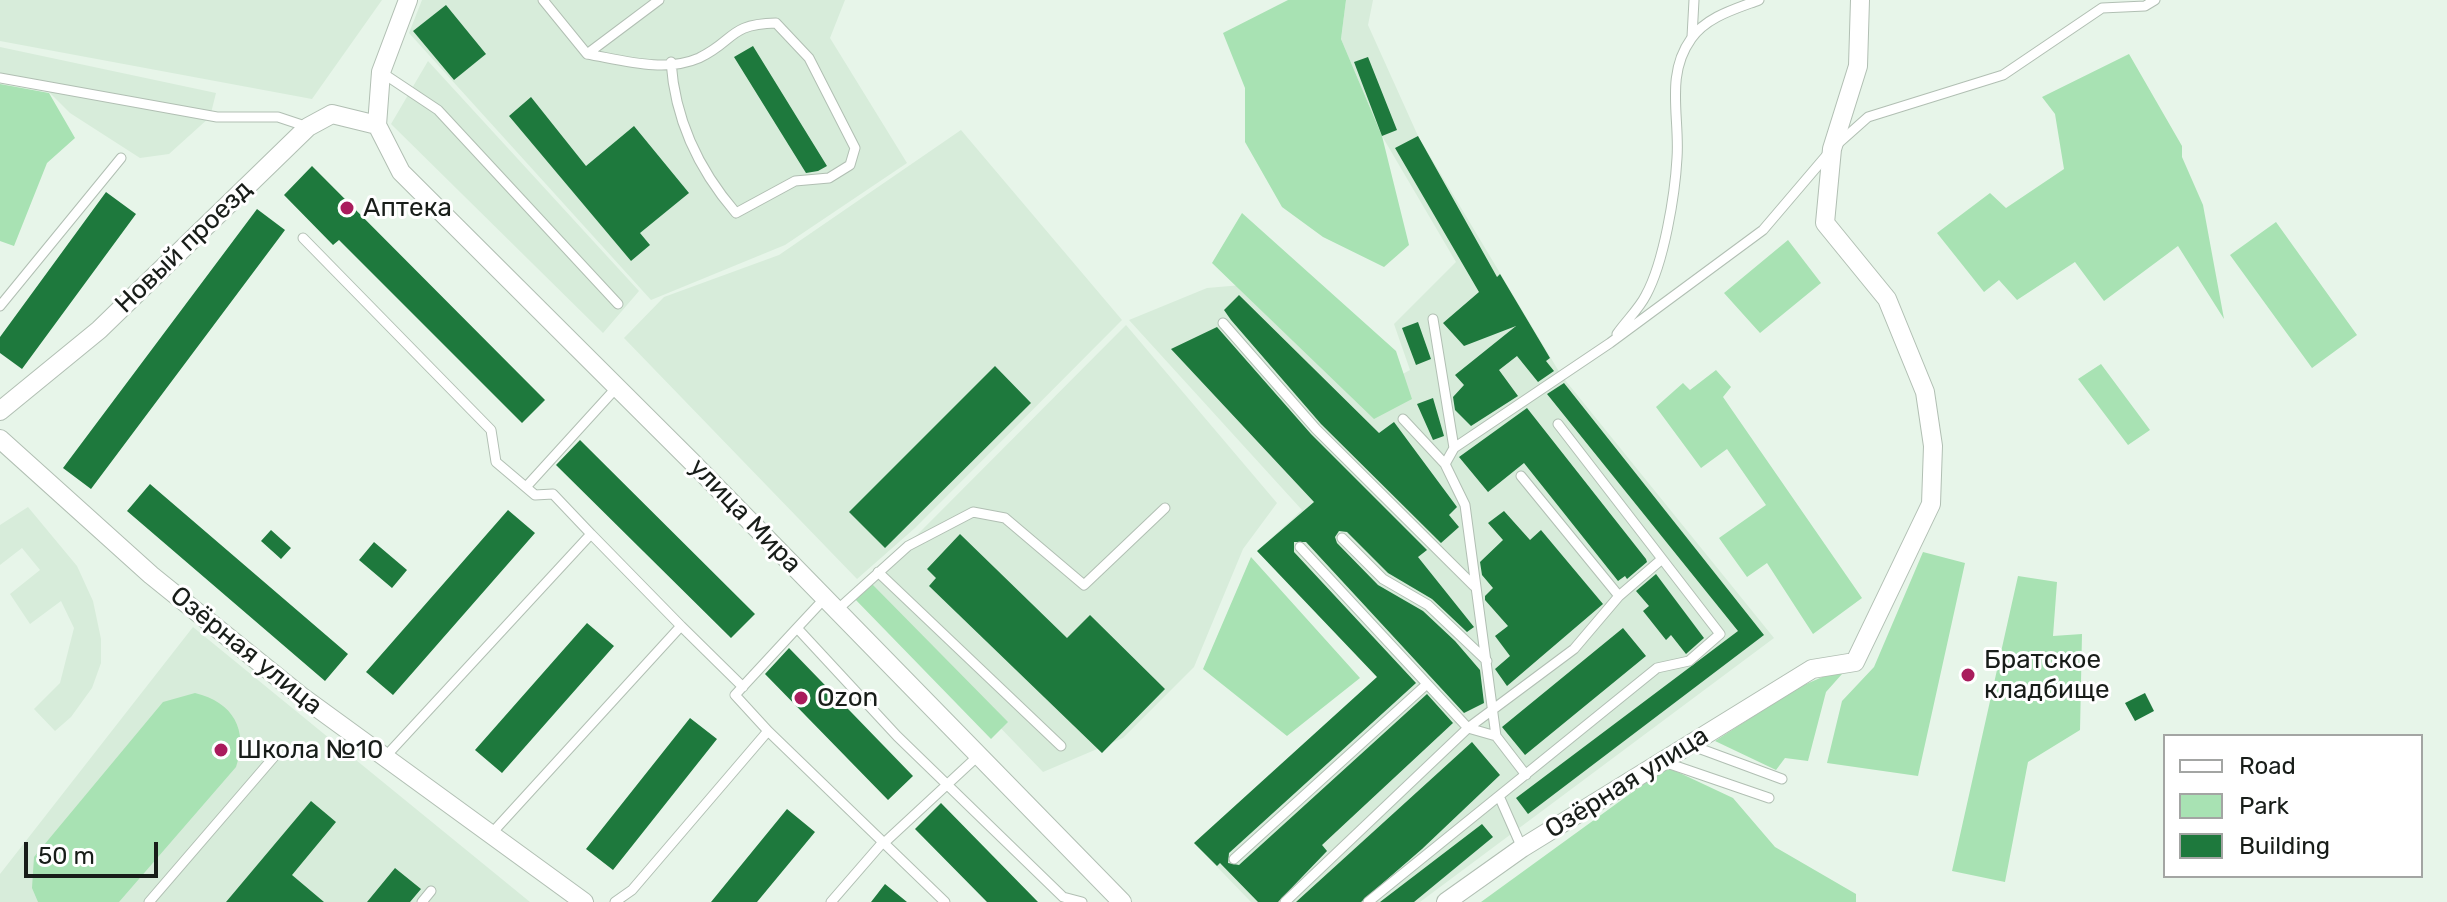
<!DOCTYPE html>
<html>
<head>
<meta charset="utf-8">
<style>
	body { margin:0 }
	#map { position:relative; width:2447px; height:902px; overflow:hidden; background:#e7f5e9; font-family:Rubik,sans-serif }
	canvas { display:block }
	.legend { position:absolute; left:2163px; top:734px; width:260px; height:144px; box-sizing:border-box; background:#fff; border:2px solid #a3a5a3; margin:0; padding:10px 14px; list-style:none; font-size:24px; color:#181d19 }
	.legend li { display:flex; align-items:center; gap:16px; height:40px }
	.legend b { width:40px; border:2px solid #a3a5a3 }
	.scale { position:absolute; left:24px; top:842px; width:134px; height:36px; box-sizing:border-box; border:4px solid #181d19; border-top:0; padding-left:10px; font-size:24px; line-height:28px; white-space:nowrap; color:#181d19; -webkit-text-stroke:6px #fff; paint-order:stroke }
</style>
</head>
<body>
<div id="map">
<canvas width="2447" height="902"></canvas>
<ul class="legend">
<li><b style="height:10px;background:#fff"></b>Road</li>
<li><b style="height:22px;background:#a8e2b3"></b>Park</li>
<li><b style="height:22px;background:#1e793d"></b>Building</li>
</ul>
<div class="scale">50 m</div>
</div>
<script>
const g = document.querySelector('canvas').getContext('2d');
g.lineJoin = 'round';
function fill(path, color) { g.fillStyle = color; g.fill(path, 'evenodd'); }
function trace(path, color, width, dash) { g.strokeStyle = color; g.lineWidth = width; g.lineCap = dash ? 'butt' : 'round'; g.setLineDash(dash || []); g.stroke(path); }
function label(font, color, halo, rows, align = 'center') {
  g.font = font + ' Rubik,sans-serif'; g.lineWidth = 6; g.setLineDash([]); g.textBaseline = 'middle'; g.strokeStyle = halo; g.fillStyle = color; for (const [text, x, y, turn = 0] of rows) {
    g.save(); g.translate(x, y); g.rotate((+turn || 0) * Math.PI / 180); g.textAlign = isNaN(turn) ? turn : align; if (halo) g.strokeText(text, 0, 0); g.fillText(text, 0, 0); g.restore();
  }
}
fill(new Path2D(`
	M0 0H382L312 99 0 41Z
	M422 0H845L830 38 907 163 785 245 651 300 409 33Z
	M1346 0H1373L1368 25 1418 136 1561 375 1774 638 1420 902H1251L1194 843 1377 677 1257 551 1302 510 1129 320 1207 288 1242 285 1355 400 1410 370 1394 324 1456 262 1382 136 1341 39Z
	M0 47 216 93 210 117 169 154 140 158 70 113 49 92 0 82Z
	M428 61 639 291 603 333 391 124Z
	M961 130 1122 320 915 528 857 579 624 338 664 297 779 255Z
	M1126 325 1277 503 1243 549 1194 667 1123 738 1043 772 860 582 917 535Z
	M28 507 77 566 93 601 101 639V663L92 688 71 717 55 731 34 709 60 683 74 628 61 601 30 624 10 594 40 570 22 548 0 565V525Z
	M193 627 530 902H0V874Z`), '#d7ecda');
fill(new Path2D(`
	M1288 0H1346L1341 39 1382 136 1409 245 1384 267 1323 237 1282 207 1245 142V88L1223 33Z
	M2129 54 2182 146V157L2203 205 2224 319 2178 246 2104 301 2075 262 2017 300 1999 280 1984 292 1937 233 1990 193 2006 208 2064 169 2055 114 2042 97Z
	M0 84 49 93 75 138 47 163 14 246 0 241Z
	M1242 213 1396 351 1412 399 1374 419 1212 263Z
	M2276 222 2357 335 2312 368 2230 255Z
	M1788 240 1821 283 1760 333 1724 293Z
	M2101 364 2150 430 2128 445 2078 379Z
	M1716 370 1731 387 1723 397 1862 598 1813 634 1767 563 1747 577 1719 538 1766 505 1727 449 1701 468 1656 407 1683 383 1690 390Z
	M1923 552 1965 563 1918 776 1827 763 1842 701 1874 667Z
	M1251 557 1360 678 1287 736 1203 669Z
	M2018 576 2057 582 2053 636 2082 634 2080 730 2028 762 2005 882 1952 871Z
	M870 582 1008 722 991 739 853 597Z
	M1850 665 1826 692 1808 761 1785 758 1776 770 1715 741 1797 688Z
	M195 693C233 702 249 730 236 767L119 902H38L32 888 34 857 163 702Z
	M1667 767 1733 798 1775 847 1856 894V902H1481Z`), '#a8e2b3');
fill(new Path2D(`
	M446 5 486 54 454 80 413 31Z
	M753 46 827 166 818 171 806 173 734 57Z
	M1368 57 1397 130 1382 136 1354 62Z
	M531 97 586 166 634 126 689 193 640 233 650 245 631 261 509 116Z
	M1418 136 1497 277 1500 274 1550 358 1546 361 1554 371 1538 382 1517 356 1499 370 1518 396 1471 426 1455 410 1453 397 1464 385 1455 375 1516 326 1464 346 1443 323 1479 292 1395 148Z
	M312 166 545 400 522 423 339 240 333 245 284 195Z
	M106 192 136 214 22 369 0 353V337Z
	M257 209 285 230 91 489 63 468Z
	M1239 295 1379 433 1394 422 1457 507 1449 515 1459 527 1441 543 1321 424 1231 320 1224 310Z
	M1418 322 1431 359 1416 365 1402 328Z
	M1217 327 1311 434 1427 550 1418 557 1474 627 1467 632 1432 599 1388 573 1347 532 1339 531 1335 537 1337 543 1378 585 1423 611 1455 641 1480 670 1484 703 1464 713 1306 542H1294V552L1416 683 1229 853 1228 863 1239 865 1427 694 1453 723 1322 845 1327 851 1278 902H1258L1220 863 1217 866 1194 843 1377 677 1257 551 1314 502 1171 349Z
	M995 366 1031 403 885 548 849 512Z
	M1564 383 1764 635 1528 814 1516 798 1738 631 1547 394Z
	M1433 398 1444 436 1433 440 1417 404Z
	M1527 408 1646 559 1647 562 1627 579 1625 576 1618 581 1524 463 1488 492 1459 457Z
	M580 440 755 614 731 638 556 465Z
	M150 484 348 654 325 681 127 511Z
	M508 510 535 533 393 695 366 672Z
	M1504 511 1530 540 1541 530 1603 604 1507 686 1495 669 1510 656 1495 636 1508 626 1485 600V596L1493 588 1482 575 1480 562 1503 540 1488 523Z
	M271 530 291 548 281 559 261 541Z
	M960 534 1067 638 1090 615 1165 689 1102 753 929 586 936 578 927 569Z
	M374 542 407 570 392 588 359 560Z
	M1656 574 1704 638 1686 654 1671 635 1666 640 1643 611 1649 606 1636 591Z
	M587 623 614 646 502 773 475 750Z
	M1623 628 1646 656 1525 755 1502 727Z
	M789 648 913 776 888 800 765 674Z
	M2145 693 2154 711 2135 721 2125 703Z
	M690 718 717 739 613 870 586 849Z
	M1472 742 1500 775 1422 849 1361 902H1296Z
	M311 801 336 822 292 875 324 902H226Z
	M941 803 1038 902H987L915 829Z
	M787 809 815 832 757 902H711Z
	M1482 824 1493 837 1414 902H1380Z
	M395 868 421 889 410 902H367Z
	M885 884 907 902H871Z`), '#1e793d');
const lane = new Path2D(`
	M543 0 587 54 659 0
	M1692 37 1694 0
	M587 54C622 60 665 73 699 58 735 41 728 24 776 23L809 58 855 148 850 165 829 178 795 181 736 213C698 169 675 120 671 62
	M381 72 438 110 618 304
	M0 78 217 117H278L308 127
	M303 238 491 430 496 462 535 495 553 494 591 534
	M0 306 121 158
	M1433 319 1454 448
	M1223 323 1316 429 1474 586
	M1617 334C1626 321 1639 309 1646 295 1664 262 1675 195 1677 158 1680 118 1665 75 1691 39 1706 17 1735 9 1759 0
	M1403 419 1445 464
	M1521 476 1619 596
	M526 487 617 387
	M1342 538 1383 579 1428 605 1487 661
	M1300 547 1468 728 1496 736 1526 775
	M878 572 1061 746
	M825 598 797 628 897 736 1063 897 1082 902
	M837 610 908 546 973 512 1005 518 1084 585 1165 508
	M797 628 735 695 768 731 945 902
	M1496 736 1465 505 1445 464 1454 448 1610 343 1763 230 1832 149 1868 117 2003 75 2102 8 2145 6 2155 0
	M1690 745 1782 779
	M386 756 591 534 681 626
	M1664 762 1769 798
	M1499 796 1522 848
	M492 833 681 626 743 687
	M884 843 979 755
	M1234 859 1427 684
	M149 902 273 758
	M422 902 431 891
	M615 902 632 890 768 731
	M831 902 883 842
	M1285 902 1468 728 1574 649 1619 596 1662 559
	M1368 902 1657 668 1689 661 1720 634 1558 424`);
const street = new Path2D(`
	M377 125 401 172 691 461 1122 902
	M377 125 381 72 408 0
	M0 411 99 330 308 127 332 114 377 125
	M0 439 151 575 301 696 584 902
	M1446 902 1522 848 1812 669 1855 662 1931 504 1933 446 1925 392 1887 299 1825 223 1832 149 1858 66 1860 0`);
trace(lane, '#b1bfb3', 11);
trace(street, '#b1bfb3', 20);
trace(lane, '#fff', 9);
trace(street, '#fff', 18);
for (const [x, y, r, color] of [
	[347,208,8,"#a91c5c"],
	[1968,675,8,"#a91c5c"],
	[801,698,8,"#a91c5c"],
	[221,750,8,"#a91c5c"]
]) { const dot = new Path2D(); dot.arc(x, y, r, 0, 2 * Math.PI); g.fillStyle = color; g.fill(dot); trace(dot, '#fff', 3); }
label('26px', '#181d19', '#fff', [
	["Аптека",363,208],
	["Братское",1984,660],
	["кладбище",1984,690],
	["Ozon",817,698],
	["Школа №10",237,750]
], 'left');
label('26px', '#181d19', '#fff', [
	["Новый проезд",184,247,-44],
	["улица Мира",745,516,46],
	["Озёрная улица",246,651,39],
	["Озёрная улица",1627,783,-32]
]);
</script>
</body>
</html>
